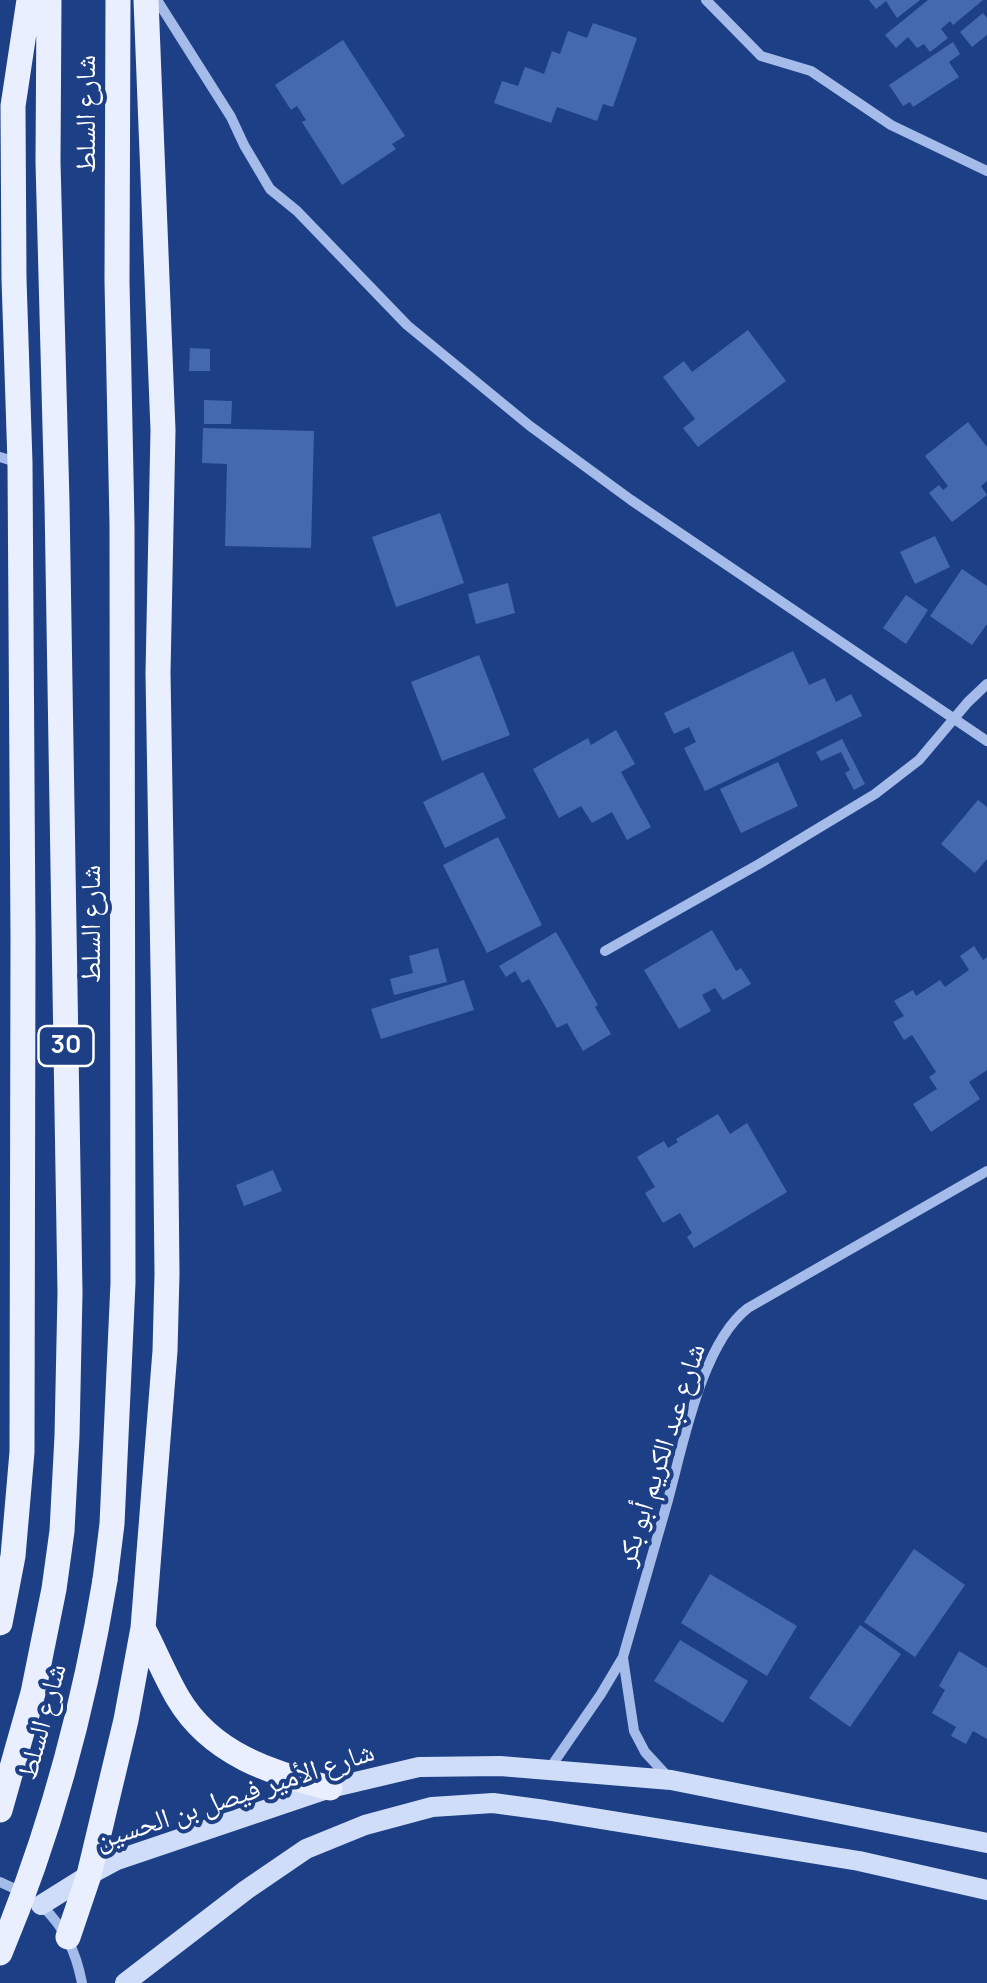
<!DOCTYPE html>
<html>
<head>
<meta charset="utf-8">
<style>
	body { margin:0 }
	canvas { display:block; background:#1d3f85 }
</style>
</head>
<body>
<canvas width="987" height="1983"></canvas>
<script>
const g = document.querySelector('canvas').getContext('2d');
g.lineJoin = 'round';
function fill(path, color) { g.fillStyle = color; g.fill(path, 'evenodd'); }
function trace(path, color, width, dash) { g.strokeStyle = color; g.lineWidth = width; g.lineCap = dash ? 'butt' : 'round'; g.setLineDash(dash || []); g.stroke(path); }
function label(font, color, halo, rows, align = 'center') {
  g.font = font + ' Manrope,"Noto Naskh Arabic",sans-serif'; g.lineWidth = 8; g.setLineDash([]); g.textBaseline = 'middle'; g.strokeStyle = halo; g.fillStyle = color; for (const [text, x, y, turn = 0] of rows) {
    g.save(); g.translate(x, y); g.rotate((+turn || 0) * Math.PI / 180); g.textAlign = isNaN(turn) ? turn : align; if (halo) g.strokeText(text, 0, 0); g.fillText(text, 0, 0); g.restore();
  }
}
fill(new Path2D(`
	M869 0H920L897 18 886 1 876 9Z
	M928 0H983L953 25 950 21 941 29 948 38 930 52 924 44 917 48 908 37 896 48 885 35Z
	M983 13 987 18V35L972 47 960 32Z
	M593 23 637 38 613 107 603 104 597 121 557 107 551 123 494 103 502 81 518 86 525 67 544 74 552 51 560 54 568 31 587 38Z
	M343 40 405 136 392 144 396 149 342 185 302 122 306 120 297 106 291 110 275 85Z
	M953 42 960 54 949 62 959 77 913 107 910 102 903 106 889 85Z
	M748 330 786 381 698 447 683 428 695 419 663 377 684 361 692 372Z
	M190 348 210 349V371H189Z
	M204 400 232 401 231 424H204Z
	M968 422 987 447V481L981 486 987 495 952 522 929 493 939 485 943 490 948 486 925 456Z
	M203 428 314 431 311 548 225 546 227 464 202 463Z
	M440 513 464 583 396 607 372 537Z
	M935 536 950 567 915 584 900 552Z
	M962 569 987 586V624L972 645 930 616Z
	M508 583 515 613 476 624 468 594Z
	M906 595 928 610 906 644 883 628Z
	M793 651 809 685 825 678 836 702 851 694 862 716 705 791 684 748 696 742 689 727 674 734 664 713Z
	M479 655 510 735 442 761 411 682Z
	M616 730 635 764 621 772 651 827 627 840 612 812 592 823 581 806 559 818 533 769 588 738 591 745Z
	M842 739 865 784 854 790 845 773 850 770 841 752 821 761 816 752Z
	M778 762 798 806 741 833 720 789Z
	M483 772 506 818 445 848 423 802Z
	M978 800 987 807V859L975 873 941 844Z
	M498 837 542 925 487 953 443 865Z
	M712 930 736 971 741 968 751 984 723 1000 715 988 702 995 711 1011 679 1029 644 970Z
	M556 932 598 1005 595 1007 611 1034 583 1051 567 1023 557 1028 529 979 522 983 515 971 506 977 499 966Z
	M974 946 983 960 987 957V1070L969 1082 980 1099 931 1132 913 1104 937 1089 929 1077 936 1072 912 1035 904 1040 893 1022 904 1016 894 1001 913 990 916 996 940 980 945 987 969 970 960 956Z
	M438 948 447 982 394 995 390 979 413 973 409 956Z
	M464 980 474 1010 381 1039 371 1009Z
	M718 1114 730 1134 747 1123 787 1192 694 1248 687 1237 692 1233 680 1213 663 1223 645 1193 655 1187 637 1157 664 1141 668 1148 678 1142 676 1139Z
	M273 1170 282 1191 244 1206 236 1185Z
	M914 1549 965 1585 915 1657 864 1622Z
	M710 1574 797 1626 767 1676 681 1623Z
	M860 1625 901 1654 850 1727 809 1698Z
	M680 1640 748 1681 723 1723 654 1681Z
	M959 1651 987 1668V1739L973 1731 966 1744 951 1736 956 1727 932 1713 945 1690 939 1686Z`), '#4569ae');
trace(new Path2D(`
	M157 0 231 117 244 145 270 189 297 211 407 325 530 426 631 500 987 741
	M706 0 761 56 811 71 891 125 987 171
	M0 457 19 463
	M605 951 759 864 875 794 919 760 968 702 987 684
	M623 1658 634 1731 645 1752 669 1778
	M550 1768 601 1694 623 1657C638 1605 653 1552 668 1500 683 1445 702 1343 748 1308L987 1171
	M0 1882 24 1893
	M42 1906C65 1928 76 1952 82 1983`), '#a5bcea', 10);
trace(new Path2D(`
	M41 1905 89 1875 117 1860 330 1788 419 1767 500 1766 671 1780 987 1843
	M125 1983 246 1890 306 1849 365 1825 432 1807 493 1803 545 1810 859 1861 987 1890`), '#d0ddf8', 20);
trace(new Path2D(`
	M105 1580 112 1524 123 1283 122 524 117 281 118 0
	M0 1623 13 1556 22 1452 23 937 20 463 14 279 13 106 29 0
	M143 1628C155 1651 165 1676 178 1698 211 1754 271 1773 330 1788
	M0 1810 33 1693 54 1589 62 1531 67 1436 70 1293 57 502 48 162 49 0
	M68 1937 89 1875 126 1720 143 1628 165 1351 167 1274 165 1086 158 673 163 430 146 0`), '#e9effe', 25);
trace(new Path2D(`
	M0 1953C50 1834 84 1707 105 1580`), '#e9effe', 25);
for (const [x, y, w] of [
	[66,1046,55]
]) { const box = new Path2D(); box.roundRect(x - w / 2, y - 20, w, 40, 8); g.fillStyle = '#1d3f85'; g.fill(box); trace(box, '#fff', 2.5); }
label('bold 25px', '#fff', null, [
	["30",66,1046]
]);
label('28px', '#fff', '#1d3f85', [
	["شارع السلط",87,114,-90],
	["شارع السلط",92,924,-90],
	["شارع عبد الكريم أبو بكر",662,1455,-72],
	["شارع السلط",43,1722,-75],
	["شارع الأمير فيصل بن الحسين",235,1797,-18]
]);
</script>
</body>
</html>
